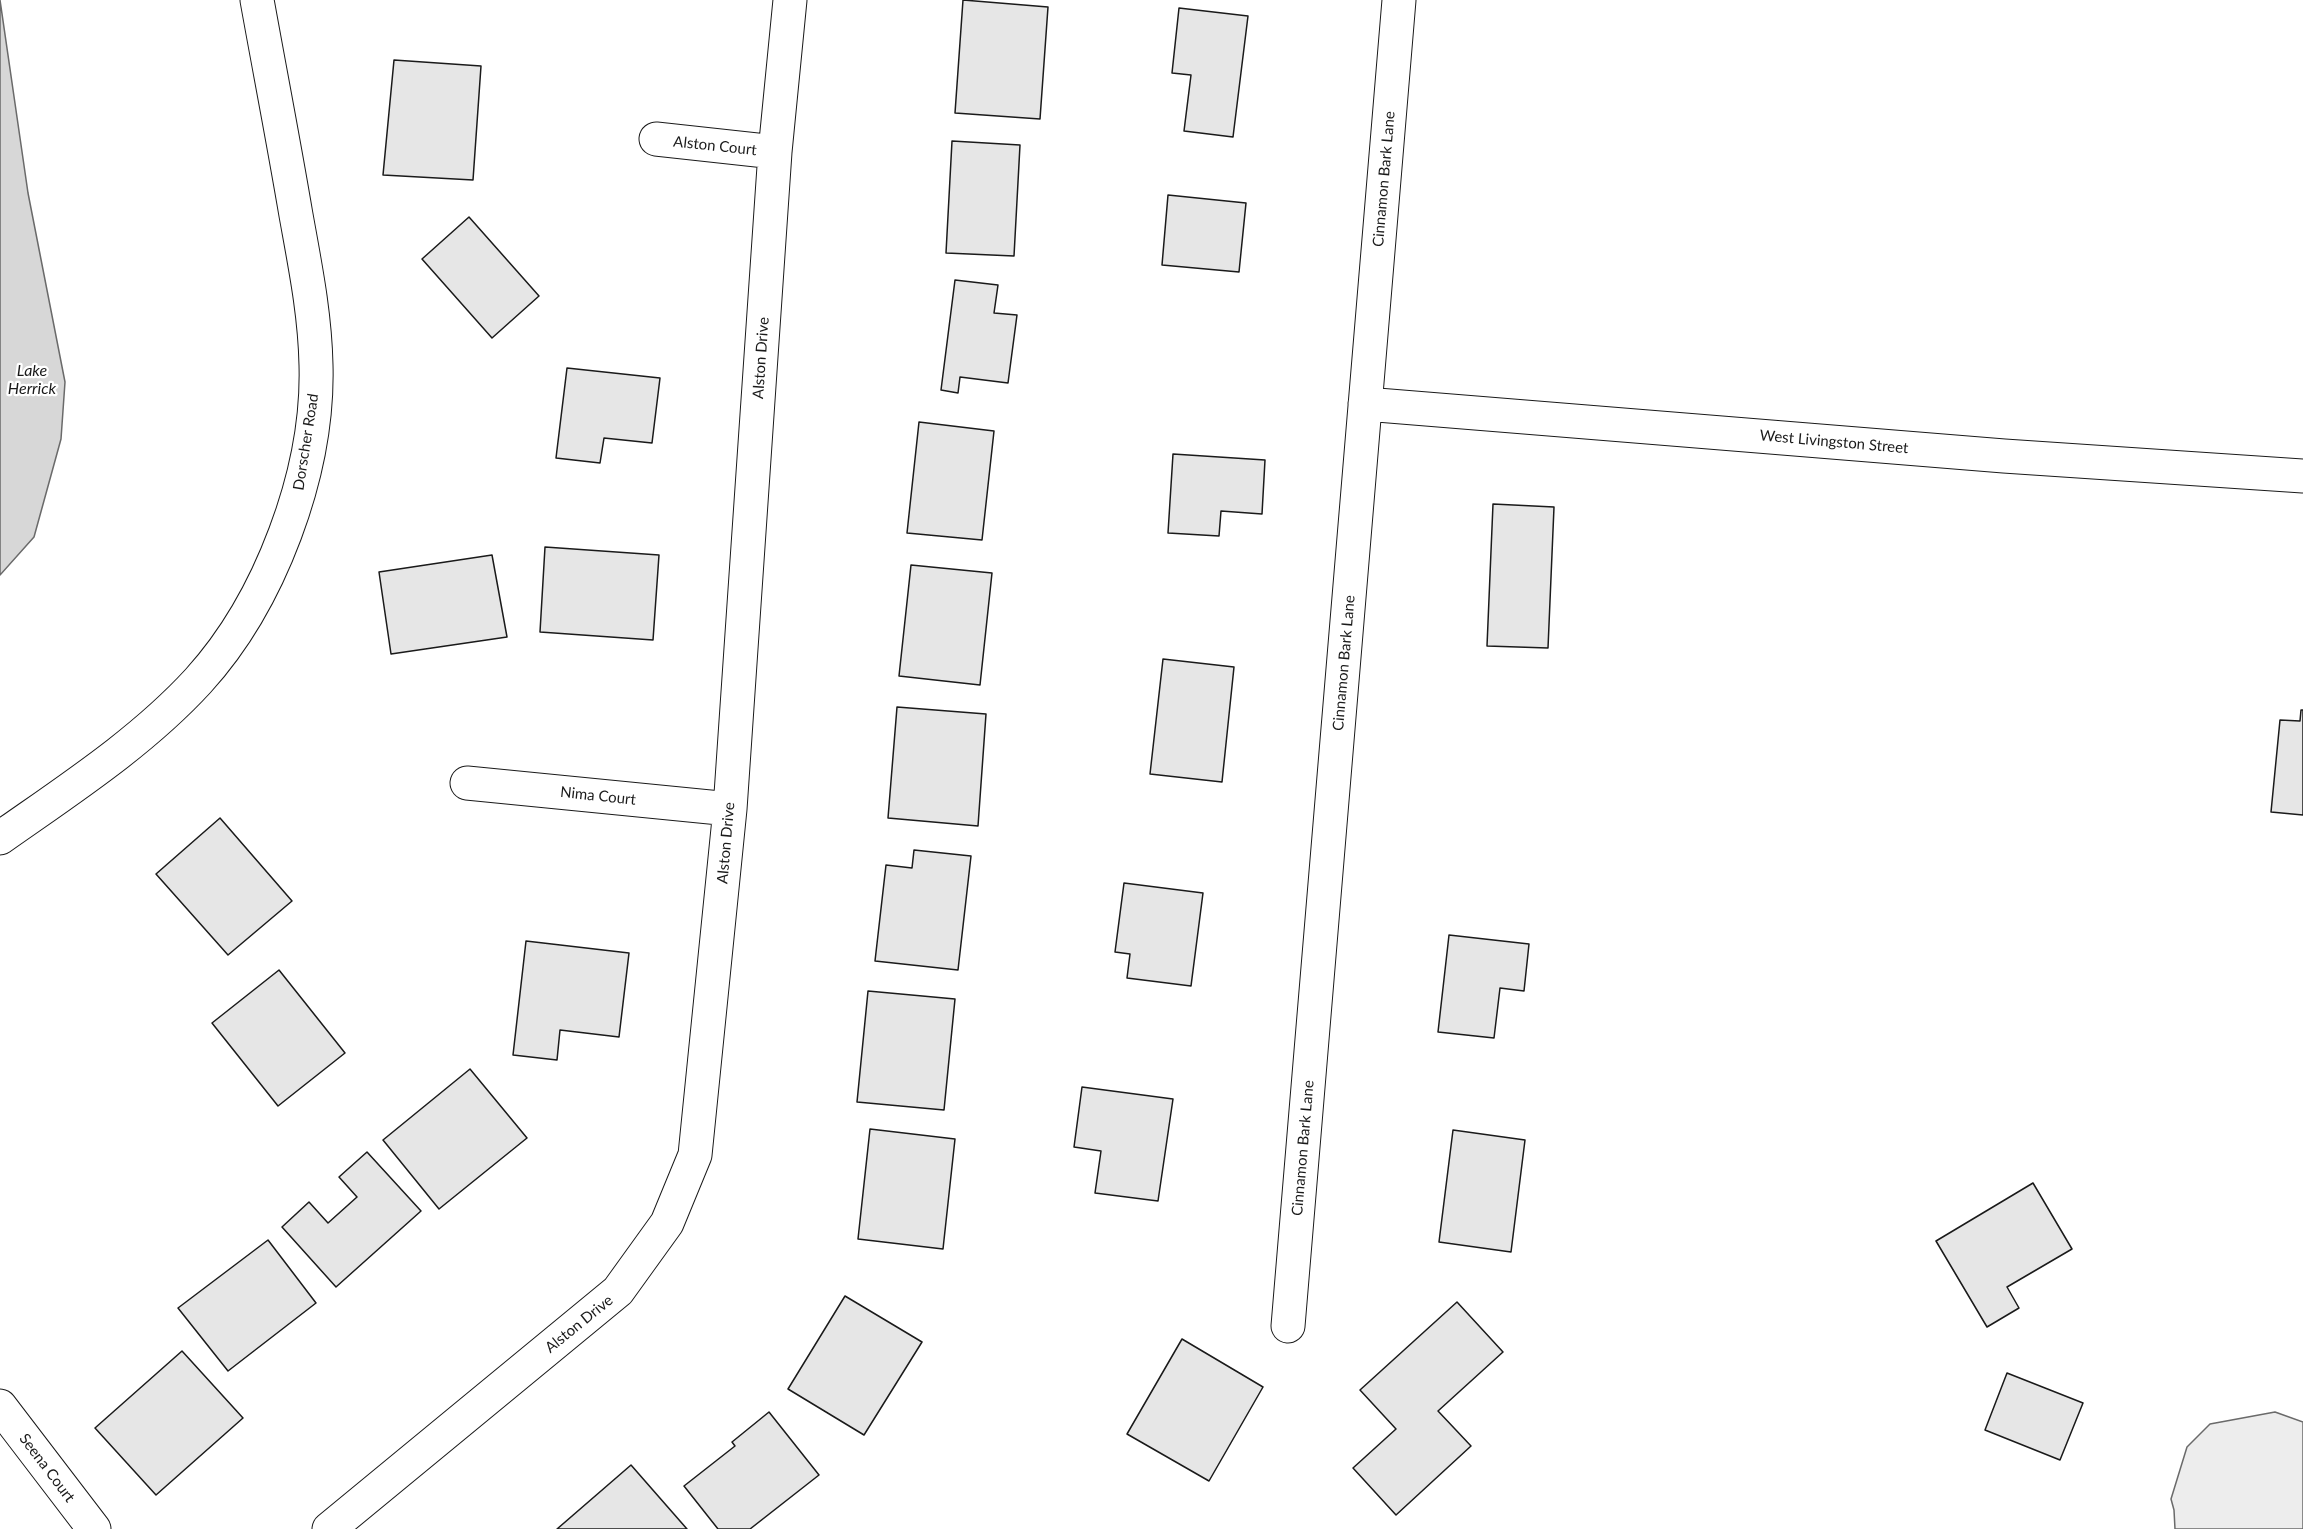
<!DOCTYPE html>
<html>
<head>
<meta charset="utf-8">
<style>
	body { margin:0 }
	canvas { display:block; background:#fff }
</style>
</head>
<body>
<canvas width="2303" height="1529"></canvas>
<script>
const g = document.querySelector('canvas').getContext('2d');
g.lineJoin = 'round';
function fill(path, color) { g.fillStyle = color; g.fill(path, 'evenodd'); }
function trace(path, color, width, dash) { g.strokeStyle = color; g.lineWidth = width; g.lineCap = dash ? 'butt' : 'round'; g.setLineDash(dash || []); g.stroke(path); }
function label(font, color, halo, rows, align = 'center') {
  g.font = font + ' Lato,sans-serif'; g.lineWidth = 4.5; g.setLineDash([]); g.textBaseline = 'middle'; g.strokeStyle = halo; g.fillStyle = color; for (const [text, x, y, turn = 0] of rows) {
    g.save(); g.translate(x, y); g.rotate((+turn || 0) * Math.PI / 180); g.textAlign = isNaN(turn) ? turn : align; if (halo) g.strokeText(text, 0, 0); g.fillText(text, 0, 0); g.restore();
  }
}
const built = new Path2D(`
	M2275 1412 2303 1422V1529H2175L2174 1510 2171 1499 2187 1447 2210 1424Z`);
fill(built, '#ededed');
trace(built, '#6a6a6a', 1.5);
const water = new Path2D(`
	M0 0 28 193 65 382 61 439 34 537 0 575Z`);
fill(water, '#d7d7d7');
trace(water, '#6a6a6a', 1.5);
const building = new Path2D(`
	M963 0 1048 7 1040 119 955 113Z
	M1179 8 1248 16 1233 137 1184 131 1191 75 1172 73Z
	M394 60 481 66 473 180 383 175Z
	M952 141 1020 145 1014 256 946 253Z
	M1168 195 1246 203 1239 272 1162 265Z
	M469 217 539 296 492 338 422 259Z
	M955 280 998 285 994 313 1017 315 1008 383 960 377 958 393 941 390Z
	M567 368 660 378 652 443 604 438 600 463 556 458Z
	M919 422 994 431 982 540 907 533Z
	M1173 454 1265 460 1262 514 1221 511 1219 536 1168 533Z
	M1493 504 1554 507 1548 648 1487 646Z
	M545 547 659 555 653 640 540 632Z
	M492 555 507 637 391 654 379 572Z
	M911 565 992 573 980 685 899 676Z
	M1163 659 1234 667 1222 782 1150 774Z
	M897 707 986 714 978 826 888 818Z
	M2301 710H2303V815L2271 812 2280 720 2300 721Z
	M220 818 292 901 228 955 156 874Z
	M914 850 971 856 958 970 875 961 886 865 912 868Z
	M1124 883 1203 893 1191 986 1127 978 1130 954 1115 952Z
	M1449 935 1529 944 1524 991 1500 988 1494 1038 1438 1032Z
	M526 941 629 953 619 1037 560 1030 557 1060 513 1055Z
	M279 970 345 1053 278 1106 212 1023Z
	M868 991 955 999 944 1110 857 1102Z
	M470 1069 527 1138 439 1209 383 1140Z
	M1082 1087 1173 1099 1158 1201 1095 1193 1101 1151 1074 1147Z
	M870 1129 955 1139 943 1249 858 1239Z
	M1453 1130 1525 1140 1511 1252 1439 1242Z
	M367 1152 421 1211 336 1287 282 1227 309 1202 328 1223 357 1197 339 1177Z
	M2033 1183 2072 1249 2007 1287 2019 1308 1987 1327 1936 1241Z
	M268 1240 316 1303 228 1371 178 1308Z
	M845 1296 922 1342 864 1435 788 1389Z
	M1457 1302 1503 1352 1438 1411 1471 1446 1396 1515 1353 1468 1396 1429 1360 1390Z
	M1182 1339 1263 1387 1209 1481 1127 1434Z
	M182 1351 243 1418 156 1495 95 1428Z
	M2007 1373 2083 1403 2060 1460 1985 1430Z
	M769 1412 819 1475 750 1529H718L684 1486 735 1446 732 1442Z
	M631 1465 687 1529H557Z`);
fill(building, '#e6e6e6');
trace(building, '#1a1a1a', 1.5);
const minor = new Path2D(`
	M656 139 775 152
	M1365 404 2004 456 2303 476
	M467 783 730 809
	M1288 1326 1399 0
	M0 1406 94 1529
	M329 1529 618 1291 667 1223 695 1155 730 809 775 152 790 0`);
const tertiary = new Path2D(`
	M0 838C68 790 141 743 198 681 270 602 319 472 316 365 315 314 305 265 296 215 284 144 270 72 257 0`);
trace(minor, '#1a1a1a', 35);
trace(tertiary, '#1a1a1a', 35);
trace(minor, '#fff', 33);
trace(tertiary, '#fff', 33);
label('15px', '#1a1a1a', '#fff', [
	["Alston Court",715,146,6],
	["Cinnamon Bark Lane",1384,179,-85],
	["Alston Drive",761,358,-86],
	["Dorscher Road",306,442,-81],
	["West Livingston Street",1834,442,5],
	["Cinnamon Bark Lane",1344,663,-85],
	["Nima Court",598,796,6],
	["Alston Drive",726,843,-85],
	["Cinnamon Bark Lane",1303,1148,-85],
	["Alston Drive",579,1324,-39],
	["Seena Court",47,1468,53]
]);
label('italic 16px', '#1a1a1a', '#fff', [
	["Lake",32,371],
	["Herrick",32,389]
]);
</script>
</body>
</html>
